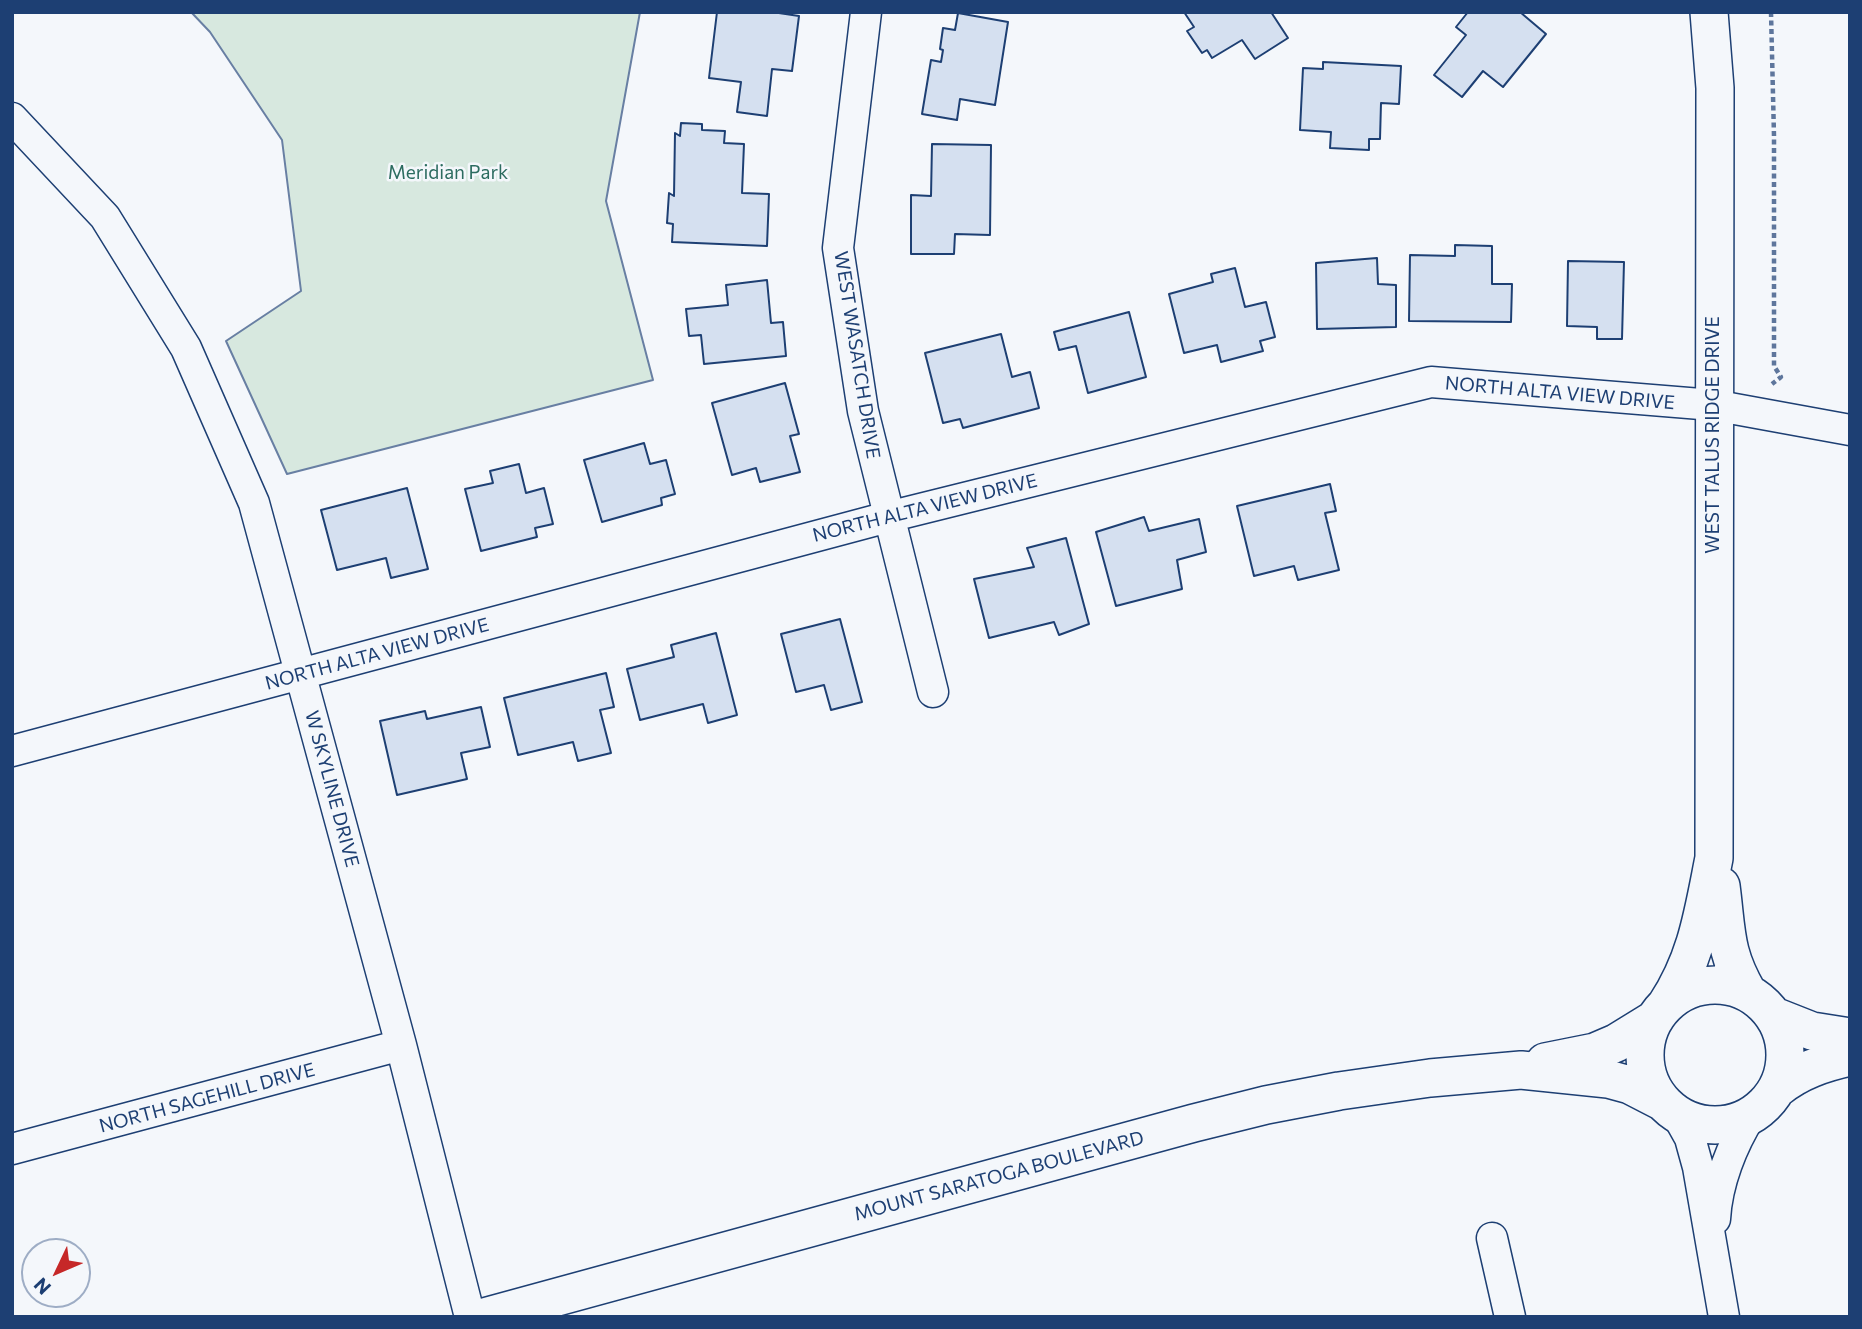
<!DOCTYPE html>
<html>
<head>
<meta charset="utf-8">
<style>
	body { margin:0 }
	#map { position:relative; width:1862px; height:1329px; overflow:hidden; background:#f4f7fb; font-family:Commissioner,sans-serif }
	canvas { display:block }
	.frame { position:absolute; inset:0; border:14px solid #1d3f73; pointer-events:none }
	.north { position:absolute; left:21px; top:1238px; width:70px; height:70px; box-sizing:border-box; background:#f4f7fb; border:2px solid #9eadc5; border-radius:50%; rotate:226deg; font-size:19px; font-weight:700; line-height:28px; text-align:center; color:#1d3f73 }
	.north::after { content:''; display:block; margin:auto; width:24px; height:32px; background:#c62828; clip-path:polygon(50% 0,100% 100%,50% 72%,0 100%) }
</style>
</head>
<body>
<div id="map">
<canvas width="1862" height="1329"></canvas>
<div class="frame"></div>
<div class="north">N</div>
</div>
<script>
const g = document.querySelector('canvas').getContext('2d');
g.lineJoin = 'round';
function fill(path, color) { g.fillStyle = color; g.fill(path, 'evenodd'); }
function trace(path, color, width, dash) { g.strokeStyle = color; g.lineWidth = width; g.lineCap = dash ? 'butt' : 'round'; g.setLineDash(dash || []); g.stroke(path); }
function label(font, color, halo, rows, align = 'center') {
  g.font = font + ' Commissioner,sans-serif'; g.lineWidth = 5; g.setLineDash([]); g.textBaseline = 'middle'; g.strokeStyle = halo; g.fillStyle = color; for (const [text, x, y, turn = 0] of rows) {
    g.save(); g.translate(x, y); g.rotate((+turn || 0) * Math.PI / 180); g.textAlign = isNaN(turn) ? turn : align; if (halo) g.strokeText(text, 0, 0); g.fillText(text, 0, 0); g.restore();
  }
}
const green = new Path2D(`
	M191 12H640L606 201 653 380 287 474 226 341 301 291 282 140 210 32Z`);
fill(green, '#d7e8df');
trace(green, '#687fa3', 2);
const building = new Path2D(`
	M717 12H772L799 16 792 71 772 69 767 116 737 112 741 82 709 78Z
	M1184 12H1271L1288 38 1255 59 1242 40 1212 58 1207 50 1202 53 1187 31 1194 27Z
	M1468 12H1520L1546 34 1503 87 1483 71 1462 97 1434 75 1466 35 1456 27Z
	M958 13 1008 22 995 105 960 99 957 120 922 114 931 60 941 62 943 50 940 49 943 28 955 30Z
	M1323 62 1401 66 1399 104 1381 103 1380 139H1369V150L1330 148 1331 132 1300 130 1303 68 1323 69Z
	M681 123 702 124V130L725 131 724 143 744 144 742 193 769 194 767 246 672 242 673 224 667 223 669 193 674 196 675 133 680 136Z
	M932 144 991 145 990 235 955 234 954 254H911V195L931 196Z
	M1455 245 1492 246V284H1512L1511 322 1409 321 1410 255 1455 256Z
	M1377 258 1378 284 1396 285V327L1317 329 1316 263Z
	M1568 261 1624 262 1622 339H1597V327L1567 326Z
	M1235 268 1245 307 1266 302 1275 337 1260 341 1263 351 1221 362 1217 345 1184 353 1169 294 1213 282 1211 274Z
	M767 280 771 323 783 322 786 356 704 364 701 335 689 336 686 309 728 305 726 285Z
	M1129 312 1146 377 1088 393 1076 346 1059 350 1054 332Z
	M1001 334 1012 377 1030 372 1039 408 963 428 960 419 943 423 925 353Z
	M785 383 799 434 790 436 800 472 760 482 756 468 732 475 712 403Z
	M644 443 650 464 666 460 675 494 661 498 662 505 602 522 584 460Z
	M519 464 526 493 544 488 553 524 535 528 537 537 481 551 465 489 493 483 490 471Z
	M1330 484 1336 511 1325 513 1339 570 1298 580 1294 566 1254 576 1237 506Z
	M407 488 428 569 391 578 386 558 337 570 321 510Z
	M1144 517 1149 531 1199 519 1206 552 1177 560 1182 589 1116 606 1096 532Z
	M1066 538 1089 624 1059 635 1054 622 989 638 974 579 1034 567 1027 548Z
	M840 619 862 702 831 710 824 685 796 692 781 634Z
	M716 633 737 715 708 723 703 704 640 720 627 669 674 657 671 645Z
	M606 673 614 707 600 710 611 753 578 761 573 742 518 755 504 698Z
	M481 707 490 747 461 753 467 779 397 795 380 721 425 711 427 719Z`);
fill(building, '#d5e0f0');
trace(building, '#1d3f73', 2);
const minor = new Path2D(`
	M866 12 838 248 863 411 933 692
	M12 118 105 217 186 348 254 503 401 1045 470 1317
	M12 751 888 517 1431 382 1713 405 1850 430
	M1676 1113 1690 1138 1698 1167 1724 1317
	M12 1149 401 1045
	M1715 1219C1717 1183 1732 1145 1751 1115
	M1492 1238 1510 1317`);
const tertiary = new Path2D(`
	M1721 886C1727 931 1724 952 1748 993
	M1645 1055a70 70 0 1 1 140 0a70 70 0 1 1-140 0Z
	M1666 1005C1697 958 1703 913 1714 858L1715 88 1709 12
	M1774 1016 1812 1031 1850 1037
	M1545 1062 1595 1052 1616 1043 1655 1019
	M1778 1088C1799 1071 1823 1063 1850 1057
	M484 1317 1194 1123 1266 1105 1339 1091 1430 1078 1521 1070 1608 1079 1630 1085 1663 1102`);
trace(minor, '#1d3f73', 33);
trace(tertiary, '#1d3f73', 40);
trace(new Path2D(`
	M1771 12 1774 136V366L1781 377 1772 384`), '#5e769c', 4.5, [5, 3.5]);
trace(minor, '#f4f7fb', 30);
trace(tertiary, '#f4f7fb', 37);
label('19px', '#2c6c60', '#f4f7fb', [
	["Meridian Park",448,173]
]);
label('19px', '#1d3f73', '#f4f7fb', [
	["WEST WASATCH DRIVE",857,355,81],
	["NORTH ALTA VIEW DRIVE",1560,393,5],
	["WEST TALUS RIDGE DRIVE",1713,435,-90],
	["NORTH ALTA VIEW DRIVE",925,508,-14],
	["NORTH ALTA VIEW DRIVE",377,654,-15],
	["W SKYLINE DRIVE",332,789,75],
	["NORTH SAGEHILL DRIVE",207,1098,-15],
	["MOUNT SARATOGA BOULEVARD",999,1176,-15]
]);
</script>
</body>
</html>
